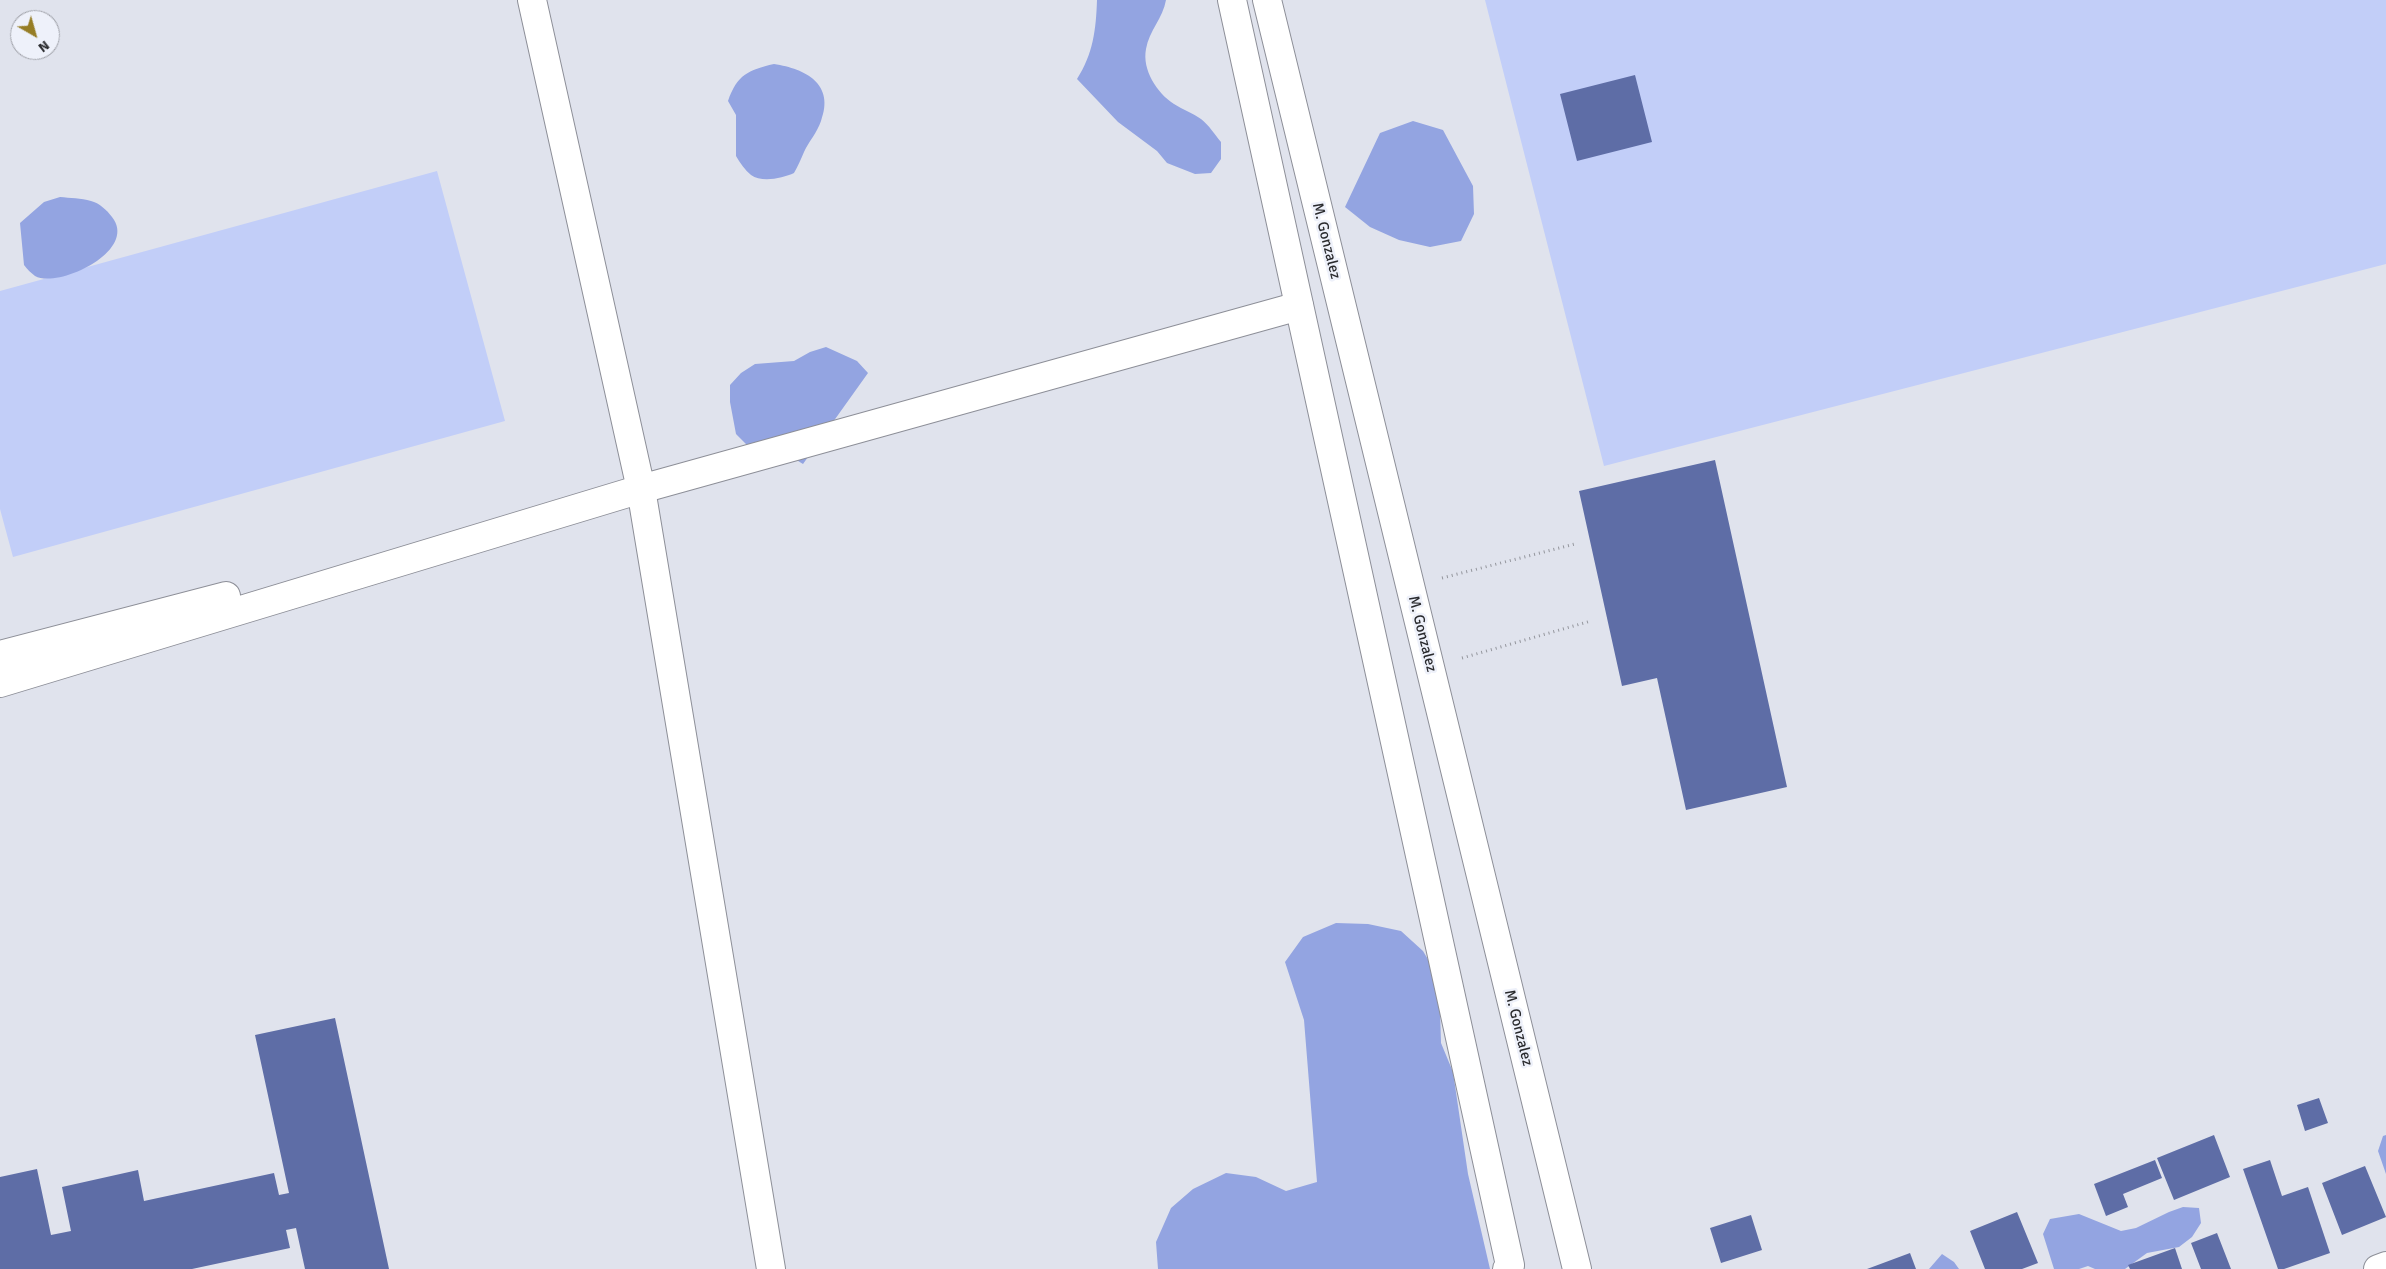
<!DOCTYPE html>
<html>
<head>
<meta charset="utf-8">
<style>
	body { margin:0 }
	#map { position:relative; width:2386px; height:1269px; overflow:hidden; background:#e0e3ed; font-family:Signika,sans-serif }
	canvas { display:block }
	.north { position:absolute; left:10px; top:10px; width:50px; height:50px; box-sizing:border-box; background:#eef1fa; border:1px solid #9fa1a8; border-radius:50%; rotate:142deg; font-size:14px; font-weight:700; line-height:20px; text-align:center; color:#292a2d }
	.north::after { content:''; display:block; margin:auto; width:18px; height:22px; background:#967d25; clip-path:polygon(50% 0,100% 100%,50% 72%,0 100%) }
</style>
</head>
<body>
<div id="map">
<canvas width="2386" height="1269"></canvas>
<div class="north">N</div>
</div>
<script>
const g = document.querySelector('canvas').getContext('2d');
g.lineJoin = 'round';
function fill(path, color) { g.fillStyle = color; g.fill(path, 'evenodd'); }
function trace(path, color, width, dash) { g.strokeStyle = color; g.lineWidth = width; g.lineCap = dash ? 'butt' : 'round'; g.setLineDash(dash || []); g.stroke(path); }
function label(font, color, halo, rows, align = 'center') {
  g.font = font + ' Signika,sans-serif'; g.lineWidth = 5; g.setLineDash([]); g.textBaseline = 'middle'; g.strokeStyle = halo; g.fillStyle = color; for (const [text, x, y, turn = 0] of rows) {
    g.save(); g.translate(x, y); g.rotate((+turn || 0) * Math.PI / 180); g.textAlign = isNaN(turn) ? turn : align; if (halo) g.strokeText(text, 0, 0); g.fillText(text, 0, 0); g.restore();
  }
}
fill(new Path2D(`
	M1485 0H2386V264L1604 466Z
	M437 171 505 421 13 557 0 509V291Z`), '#c2cef8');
fill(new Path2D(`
	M1097 0H1166C1163 18 1149 31 1146 49 1142 70 1157 93 1174 104 1183 110 1193 113 1201 119 1209 125 1215 135 1221 142V159L1211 173 1195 174 1167 163 1157 151 1118 122 1077 79C1093 54 1096 30 1097 0Z
	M774 64C806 69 835 84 821 121 817 133 809 141 804 152 801 159 798 166 794 173 783 178 762 183 751 175 745 170 740 163 736 156V115L728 101C737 75 748 70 774 64Z
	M1413 121 1443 130 1473 186 1474 214 1461 241 1430 247 1399 240 1370 227 1345 207 1380 133Z
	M60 197C70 198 81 198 91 201 99 203 107 210 112 217 139 251 58 289 35 276 31 273 27 269 24 265L20 223 44 202Z
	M826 347 857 361 868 373 803 464 777 448 762 451 747 445 736 434 730 402V385L741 373 755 364 794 361 810 352Z
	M1336 923 1368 924 1401 931 1423 951 1439 978 1441 1043 1453 1072 1468 1174 1490 1269H1158L1156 1242 1171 1208 1193 1189 1226 1173 1256 1177 1286 1191 1317 1182 1304 1020 1285 962 1303 937Z
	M2386 1135V1174L2378 1151 2383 1136Z
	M2183 1207 2199 1208 2201 1223 2192 1237 2179 1247 2147 1253 2125 1269H2095L2088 1266 2079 1269H2054L2043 1234 2050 1219 2079 1214 2121 1231 2136 1228 2169 1212Z
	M1942 1254 1954 1262 1959 1269H1929Z`), '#93a4e1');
fill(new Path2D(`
	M1635 75 1652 142 1577 161 1560 94Z
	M1715 460 1787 787 1686 810 1657 678 1622 686 1579 491Z
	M335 1018 389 1269H305L296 1228 286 1230 290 1248 192 1269H0V1177L37 1169 51 1235 71 1231 62 1187 138 1170 144 1201 274 1173 279 1195 289 1193 255 1035Z
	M2319 1098 2328 1123 2305 1131 2297 1105Z
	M2214 1135 2230 1177 2174 1200 2157 1158Z
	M2155 1160 2162 1178 2123 1194 2128 1207 2106 1216 2094 1184Z
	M2270 1160 2282 1196 2308 1187 2330 1253 2284 1269H2278L2243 1169Z
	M2365 1166 2386 1217 2342 1235 2322 1183Z
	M2017 1212 2038 1263 2022 1269H1985L1970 1231Z
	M1751 1215 1762 1250 1721 1263 1710 1228Z
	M2217 1233 2231 1269H2201L2191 1243Z
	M2175 1248 2182 1269H2130L2128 1265Z
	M1910 1253 1916 1269H1867Z`), '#5e6da6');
const street = new Path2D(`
	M1232 0 1510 1265 1507 1269
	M1267 0 1577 1269
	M0 655 226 596
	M0 683 641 489
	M2378 1269 2386 1266`);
const secondary = new Path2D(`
	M532 0 641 489 771 1269
	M641 489 1299 306`);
trace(street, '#8d8f98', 30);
trace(secondary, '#8d8f98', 30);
trace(new Path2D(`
	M1442 578 1575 544
	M1462 658 1591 621`), '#94969d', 3, [1, 4]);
trace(street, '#fff', 28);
trace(secondary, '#fff', 28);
label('15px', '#292a2d', '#eef1fa', [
	["M. Gonzalez",1326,241,76],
	["M. Gonzalez",1422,634,76],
	["M. Gonzalez",1518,1028,76]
]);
</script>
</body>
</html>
